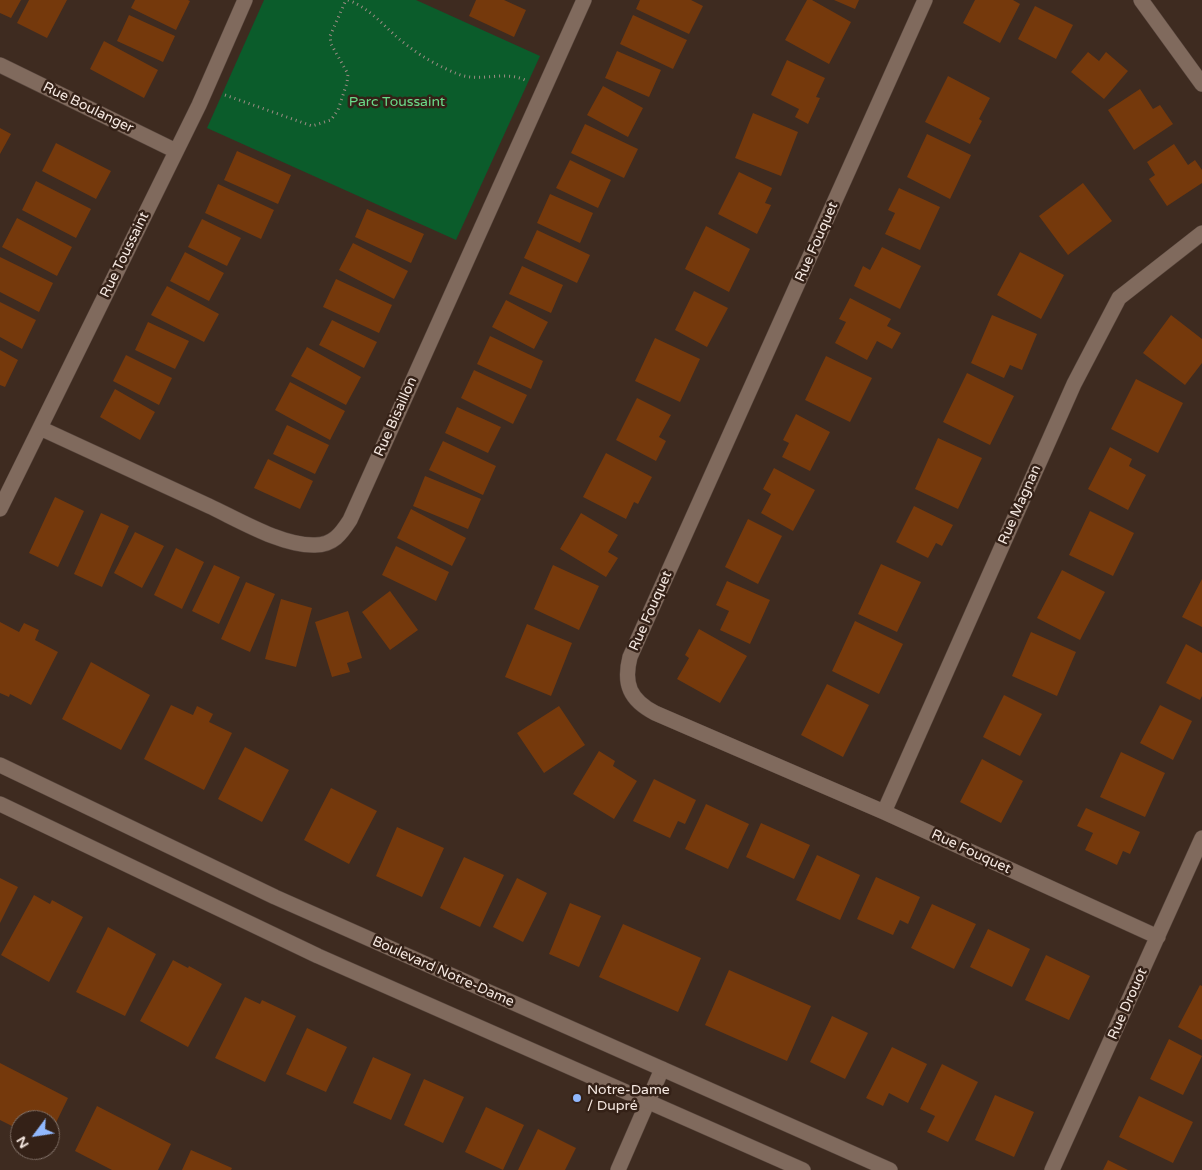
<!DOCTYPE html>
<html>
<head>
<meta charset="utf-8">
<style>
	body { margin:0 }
	#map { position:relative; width:1202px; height:1170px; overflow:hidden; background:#3e2b20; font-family:"Varela Round",sans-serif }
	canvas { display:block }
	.north { position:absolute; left:10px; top:1110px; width:50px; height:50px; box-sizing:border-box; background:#342117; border:1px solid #817168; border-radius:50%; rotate:239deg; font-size:14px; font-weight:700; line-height:20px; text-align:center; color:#f5e8e1 }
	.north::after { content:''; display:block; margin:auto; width:18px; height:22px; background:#91b8fd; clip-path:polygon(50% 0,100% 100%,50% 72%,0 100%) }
</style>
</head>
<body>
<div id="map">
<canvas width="1202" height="1170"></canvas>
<div class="north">N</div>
</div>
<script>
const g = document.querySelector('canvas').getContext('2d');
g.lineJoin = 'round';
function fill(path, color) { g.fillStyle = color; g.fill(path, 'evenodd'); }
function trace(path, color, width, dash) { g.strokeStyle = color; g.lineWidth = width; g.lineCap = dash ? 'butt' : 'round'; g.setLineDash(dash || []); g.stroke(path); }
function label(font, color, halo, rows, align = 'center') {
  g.font = font + ' "Varela Round",sans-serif'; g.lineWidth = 5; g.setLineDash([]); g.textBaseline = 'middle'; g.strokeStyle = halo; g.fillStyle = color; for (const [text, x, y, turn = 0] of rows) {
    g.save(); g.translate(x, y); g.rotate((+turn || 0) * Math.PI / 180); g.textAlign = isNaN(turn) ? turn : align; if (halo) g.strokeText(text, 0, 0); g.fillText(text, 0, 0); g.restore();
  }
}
fill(new Path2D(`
	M264 0H416L540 56 456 240 207 128Z`), '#0b5c2b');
fill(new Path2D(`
	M0 0H21L11 18 0 13Z
	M29 0H67L47 38 17 23Z
	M135 0H188L190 1 176 30 131 8Z
	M476 0H504L526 10 514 37 469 16Z
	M640 0H691L703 6 689 34 636 9Z
	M807 0H812L851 22 829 64 785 40Z
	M834 0H859L855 9Z
	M975 0H1013L1020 4 1000 43 963 23Z
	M1035 6 1073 25 1056 59 1018 39Z
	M129 15 175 36 163 62 117 41Z
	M633 15 687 40 673 69 620 44Z
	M104 41 158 70 144 98 90 69Z
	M617 51 661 70 649 97 605 78Z
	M1088 52 1099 61 1106 52 1128 71 1104 99 1071 72Z
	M787 60 825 78 816 97 820 98 808 124 795 117 799 109 771 95Z
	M948 76 990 98 979 119 982 121 970 144 925 122Z
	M603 86 643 108 628 137 587 115Z
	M1140 89 1153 109 1160 105 1173 124 1134 150 1108 110Z
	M753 113 798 132 781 176 735 158Z
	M585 124 638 149 624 178 571 153Z
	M0 128 11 134 0 154Z
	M927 134 971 155 950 199 907 177Z
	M56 143 111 171 96 199 42 171Z
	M1174 144 1188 165 1195 160 1202 170V183L1167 206 1149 179 1155 175 1147 162Z
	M237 151 291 175 278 204 224 180Z
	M570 160 611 180 598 208 556 188Z
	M739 172 772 188 765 203 771 205 757 234 718 214Z
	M36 181 91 209 76 238 22 210Z
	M1083 183 1112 221 1068 255 1039 216Z
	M218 184 274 210 261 239 205 213Z
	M899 188 940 207 920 250 885 234 895 213 888 210Z
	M550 194 593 213 580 243 537 223Z
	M367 209 424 234 411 263 355 237Z
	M17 218 72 247 57 276 2 247Z
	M202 219 241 238 227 266 188 247Z
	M706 226 750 249 729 292 685 269Z
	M537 230 590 255 577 283 524 258Z
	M353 243 408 271 394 299 339 270Z
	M882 247 921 266 900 309 854 286 863 266 870 270Z
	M185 252 224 273 209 301 170 281Z
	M1020 252 1064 275 1041 319 997 295Z
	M0 257 53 283 39 312 0 292Z
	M522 266 563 285 551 313 509 294Z
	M336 279 392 305 379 333 323 307Z
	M167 286 219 314 204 342 151 315Z
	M694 291 728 308 707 347 675 330Z
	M850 298 891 319 887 326 901 333 892 349 877 341 867 360 835 343 846 322 839 319Z
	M506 300 548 322 534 349 492 327Z
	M0 302 36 320 22 349 0 337Z
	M992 315 1037 334 1022 370 1010 365 1004 378 971 363Z
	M1171 315 1202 339V363L1185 385 1143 353Z
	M332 320 377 342 364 368 319 345Z
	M148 322 189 341 175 369 135 350Z
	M490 336 543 361 531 389 477 364Z
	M655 338 700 359 680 402 635 381Z
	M307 347 361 377 346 405 291 376Z
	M0 350 18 360 5 387 0 385Z
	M126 355 172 378 159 405 113 381Z
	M826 356 872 378 850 422 805 400Z
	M474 370 527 395 513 424 461 398Z
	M967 373 1014 396 990 445 943 422Z
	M1136 379 1183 403 1158 453 1111 429Z
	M290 382 345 411 330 440 275 410Z
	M115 389 155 412 140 440 100 417Z
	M637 398 671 415 659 437 666 441 656 461 616 440Z
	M457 407 501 427 488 453 445 433Z
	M796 414 830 432 810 471 782 457 789 443 783 440Z
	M287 425 329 445 315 474 273 454Z
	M938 438 982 458 958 509 915 489Z
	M443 441 496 466 483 495 429 470Z
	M1110 447 1132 459 1129 466 1146 475 1128 510 1088 489Z
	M606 453 652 477 638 504 634 502 626 519 583 497Z
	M268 459 313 481 300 509 254 488Z
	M774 468 815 490 793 531 761 513 771 494 763 489Z
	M425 476 481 499 468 529 413 506Z
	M55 497 84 511 58 567 29 553Z
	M914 506 953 525 942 546 936 543 928 558 896 542Z
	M411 509 466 538 452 566 397 538Z
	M1090 511 1134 533 1113 576 1069 555Z
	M101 513 129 526 102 587 74 574Z
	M581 513 618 535 608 552 618 558 606 577 560 549Z
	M748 519 782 536 758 584 725 567Z
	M135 532 164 546 142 588 114 573Z
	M396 546 449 572 436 601 382 575Z
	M176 548 204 562 182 609 154 595Z
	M881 564 921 582 897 632 858 614Z
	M214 565 240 577 219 624 192 611Z
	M553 565 599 586 579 630 534 609Z
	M1062 570 1105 592 1080 640 1037 618Z
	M1202 579V627L1182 617Z
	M727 581 770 600 750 644 720 630 729 611 716 605Z
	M246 582 275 594 250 652 221 639Z
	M390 591 418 630 390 650 362 612Z
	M281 599 312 608 296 667 265 659Z
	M348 611 362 658 347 663 350 672 332 677 315 622Z
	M855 621 903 644 879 694 832 671Z
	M0 622 19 632 24 623 39 630 35 640 58 652 31 705 10 694 9 697 0 693Z
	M527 624 572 643 551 696 505 677Z
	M699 629 747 656 720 703 677 679 689 658 685 655Z
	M1031 632 1076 652 1057 696 1012 676Z
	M1186 644 1202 653V696L1200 700 1166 683Z
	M91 662 150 695 121 750 62 719Z
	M827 684 869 705 843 757 801 735Z
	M1004 695 1042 714 1020 756 983 737Z
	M171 705 193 715 197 706 213 714 209 722 232 733 204 790 144 759Z
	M1160 705 1192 721 1173 760 1140 743Z
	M559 706 585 745 544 773 517 733Z
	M245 747 289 770 262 822 218 799Z
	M599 751 615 761 613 766 637 781 614 819 573 794Z
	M1121 752 1165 773 1145 817 1100 797Z
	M982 759 1023 781 1001 823 960 802Z
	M654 779 696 800 685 824 678 821 670 838 633 821Z
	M331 788 377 811 349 864 304 840Z
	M706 804 749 824 728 869 685 849Z
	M1086 808 1140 832 1130 854 1123 851 1117 865 1085 850 1093 833 1077 826Z
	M761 823 810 845 794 879 746 857Z
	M397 827 444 848 422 897 376 876Z
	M817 855 860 875 840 920 796 900Z
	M464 857 504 875 480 927 440 908Z
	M876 877 920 897 908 924 900 920 893 935 857 919Z
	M0 878 18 887 0 923Z
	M517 878 547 893 523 942 493 927Z
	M34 895 50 904 52 900 83 917 49 982 1 955Z
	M570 903 601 916 579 967 549 954Z
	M932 904 976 924 954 969 911 948Z
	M623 924 701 958 678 1012 599 977Z
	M108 927 156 954 125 1016 76 992Z
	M988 929 1030 949 1012 987 970 967Z
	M1046 955 1090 976 1069 1020 1025 1000Z
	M173 960 188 968 189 966 222 984 188 1047 140 1021Z
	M729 970 811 1006 787 1061 705 1025Z
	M1200 985 1202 986V1040L1178 1027Z
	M245 997 260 1004 262 1000 296 1016 265 1082 215 1058Z
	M832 1016 868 1033 845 1079 810 1062Z
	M307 1028 347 1047 326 1092 286 1074Z
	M1169 1039 1202 1056 1183 1095 1150 1079Z
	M892 1047 927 1064 908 1103 889 1093 883 1106 866 1098Z
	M373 1057 411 1074 391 1120 353 1103Z
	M0 1063 68 1098 50 1135V1120H20V1130L0 1120Z
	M942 1064 978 1082 948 1142 927 1132 935 1116 920 1109Z
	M424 1079 464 1097 443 1143 404 1125Z
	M995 1095 1034 1112 1014 1157 975 1140Z
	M1139 1096 1193 1122 1173 1163 1119 1137Z
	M97 1106 171 1144 158 1170H112L75 1151Z
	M486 1107 524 1125 503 1170 465 1152Z
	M538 1129 576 1148 565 1170H518Z
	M191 1150 232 1168 231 1170H182Z
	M1108 1160 1128 1170H1103Z`), '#75390c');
const street = new Path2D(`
	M925 0 630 657C623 684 630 700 655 713L884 812 1158 937
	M1141 0 1202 84
	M0 65 176 151
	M40 428C96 454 153 480 209 506 239 520 282 546 315 545 333 545 341 534 350 520L584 0
	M0 509 199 105 245 0
	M884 812 1074 384 1119 298 1202 233
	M618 1170 662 1069
	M1052 1170 1202 838`);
const secondary = new Path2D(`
	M0 765 275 897 890 1170
	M0 804 318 956 803 1170`);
trace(street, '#57463d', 16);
trace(secondary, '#57463d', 16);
trace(new Path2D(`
	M348 0C374 10 386 30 408 46 422 57 442 68 458 74 480 83 503 70 525 80
	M225 95 312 126 331 120 338 110 347 83 348 74 331 44 330 36 346 0`), '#9c8c84', 3, [1, 4]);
trace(street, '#806a5d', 15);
trace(secondary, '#806a5d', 15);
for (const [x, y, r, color] of [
	[577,1098,5,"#91b8fd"]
]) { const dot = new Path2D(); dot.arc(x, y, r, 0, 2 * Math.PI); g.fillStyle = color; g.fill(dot); trace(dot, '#342117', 2); }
label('14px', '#6bdc8a', '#342117', [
	["Parc Toussaint",397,102]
]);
label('14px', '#f5e8e1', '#342117', [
	["Rue Boulanger",88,108,26],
	["Rue Fouquet",817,242,-66],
	["Rue Toussaint",125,255,-64],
	["Rue Bisaillon",396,417,-66],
	["Rue Magnan",1020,505,-66],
	["Rue Fouquet",651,611,-66],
	["Rue Fouquet",971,852,25],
	["Boulevard Notre-Dame",443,972,24],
	["Rue Drouot",1128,1004,-66]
]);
label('14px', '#f5e8e1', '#342117', [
	["Notre-Dame",587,1090],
	["/ Dupré",587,1106]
], 'left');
</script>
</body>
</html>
